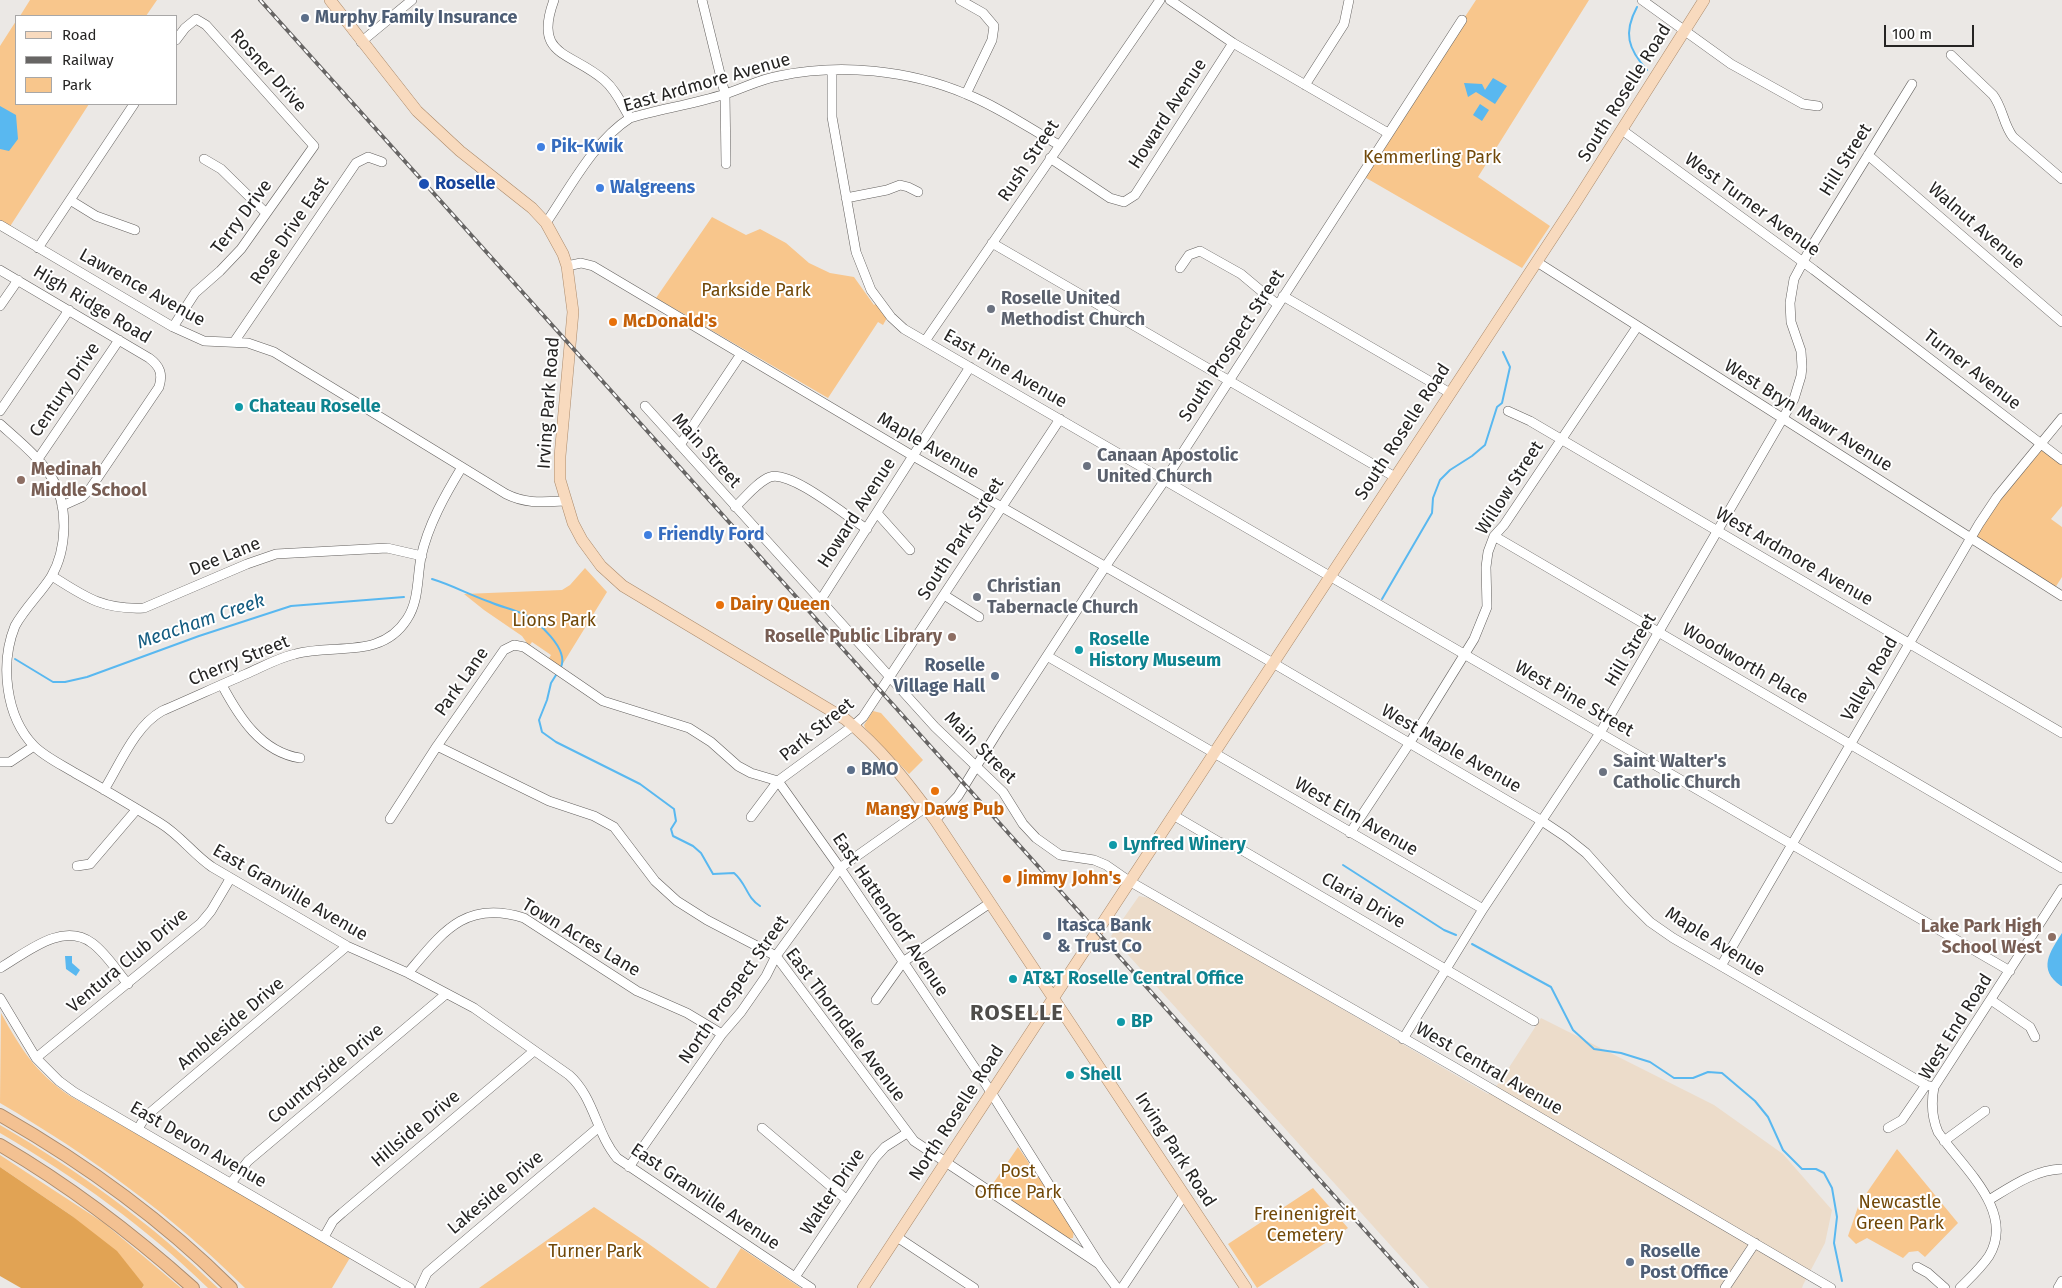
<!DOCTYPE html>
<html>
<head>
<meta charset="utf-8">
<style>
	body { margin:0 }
	#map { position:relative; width:2062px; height:1288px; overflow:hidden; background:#ebe8e5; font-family:"Fira Sans",sans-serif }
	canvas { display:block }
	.legend { position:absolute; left:15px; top:15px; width:162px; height:90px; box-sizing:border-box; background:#fff; border:1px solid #a8a7a7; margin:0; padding:6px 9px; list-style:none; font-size:15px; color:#252423 }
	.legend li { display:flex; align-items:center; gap:10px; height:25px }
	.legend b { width:25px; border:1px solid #a8a7a7 }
	.scale { position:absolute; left:1884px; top:25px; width:90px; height:22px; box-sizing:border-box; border:2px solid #252423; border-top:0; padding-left:6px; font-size:15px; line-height:18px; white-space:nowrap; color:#252423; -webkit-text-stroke:4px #fff; paint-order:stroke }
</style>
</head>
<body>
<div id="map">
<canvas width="2062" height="1288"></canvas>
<ul class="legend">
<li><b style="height:6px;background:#f8dabe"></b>Road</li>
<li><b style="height:6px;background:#676564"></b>Railway</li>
<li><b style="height:14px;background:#f8c68c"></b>Park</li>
</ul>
<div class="scale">100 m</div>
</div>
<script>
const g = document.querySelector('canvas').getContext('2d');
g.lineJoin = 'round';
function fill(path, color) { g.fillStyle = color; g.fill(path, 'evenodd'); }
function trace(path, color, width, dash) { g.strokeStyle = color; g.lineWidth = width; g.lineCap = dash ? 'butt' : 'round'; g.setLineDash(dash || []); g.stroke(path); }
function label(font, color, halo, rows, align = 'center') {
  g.font = font + ' "Fira Sans",sans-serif'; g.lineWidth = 4; g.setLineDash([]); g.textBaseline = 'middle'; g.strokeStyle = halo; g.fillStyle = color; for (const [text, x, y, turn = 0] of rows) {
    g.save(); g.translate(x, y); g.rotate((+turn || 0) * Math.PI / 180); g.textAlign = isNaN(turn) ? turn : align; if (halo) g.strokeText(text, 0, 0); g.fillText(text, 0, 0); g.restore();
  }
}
fill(new Path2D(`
	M1139 896 1154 899 1488 1094 1499 1083 1541 1018 1714 1105 1783 1154 1832 1210 1825 1243 1803 1285 1802 1288H1429L1111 936Z`), '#ecdcca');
fill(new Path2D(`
	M30 0H157L146 16H20Z
	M1476 0H1589L1478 177 1550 226 1522 268 1361 175Z
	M16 21V104H89L9 228 0 222V46Z
	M712 217 746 235 760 229 786 243 809 263 830 273 854 277 874 305 876 304 888 316 883 325 878 322 828 398 656 298Z
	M2041 444 2062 460V506L2051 519 2062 527V577L2053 591 1971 538Z
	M585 568 607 592 559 670 547 662 551 655 532 642 529 646 522 636 484 610 464 594 562 590 570 585Z
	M873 711 881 713 923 760 909 774 865 728 864 725Z
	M1 1013C21 1049 35 1072 70 1096L351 1256 332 1288H245C172 1215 89 1155 0 1103Z
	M0 1125C79 1171 152 1224 218 1288H208C146 1227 75 1177 0 1133Z
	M1018 1147 1074 1229 1073 1238 1067 1239 990 1188Z
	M1897 1149 1958 1223 1925 1257 1918 1251 1909 1252 1903 1258 1867 1238 1856 1244 1848 1236 1859 1204Z
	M0 1155 104 1223 181 1288H142L144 1285 72 1216 0 1167Z
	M1313 1188 1348 1228 1257 1288 1228 1244Z
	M594 1207 646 1242 710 1288H479Z
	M741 1248 801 1288H716Z`), '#f8c68c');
fill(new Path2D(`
	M0 1167 72 1216 117 1251 144 1285 142 1288H21L0 1276Z`), '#e1a354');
fill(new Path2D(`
	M1493 78 1507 86 1495 104 1476 92 1468 97 1464 83 1482 84 1485 90Z
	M1480 104 1489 110 1482 121 1473 115Z
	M0 106 16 115 18 139 9 151 0 149Z
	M2062 933V986H2061C2037 969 2050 952 2062 933Z
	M65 956H72V963L80 970 76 976 66 969Z`), '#59b8f0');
trace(new Path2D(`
	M1637 7C1623 33 1628 49 1647 70
	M432 579C452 585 470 595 490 602 501 607 513 609 523 614 538 621 569 649 561 667
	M1382 599 1432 513 1433 498 1440 480 1450 470 1472 456 1485 445 1497 407 1502 403 1510 367 1503 352
	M15 659 53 682H65L87 677 199 636 291 606 404 597
	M556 675 551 683 547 700 539 720 542 732 556 742 640 784 674 809 676 821 671 829 673 836 693 846 701 853 713 874 734 873C747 884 746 897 760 906
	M1343 865 1444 930 1456 935
	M1472 944 1551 987 1573 1030 1594 1049 1621 1053 1650 1062 1674 1078H1693L1708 1072 1722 1073 1755 1101 1768 1117 1783 1150 1802 1169H1816L1824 1173 1832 1188 1837 1217 1834 1243 1842 1281`), '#59b8f0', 2);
const minor = new Path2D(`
	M554 0C533 57 570 51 604 80 616 90 622 105 630 118
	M702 0 725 94 726 164
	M960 0 983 13 994 26 992 40 966 94
	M1170 0 1233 43 1388 133
	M1642 0 1731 64 1803 104 1818 106
	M361 42 412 0
	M1951 55 1993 95C2003 108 2003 124 2013 137L2062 179
	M832 70V117L856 252 871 290 891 317 904 329 2010 971
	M1305 85 1344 24 1349 0
	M1622 130 1814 270 2062 460
	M1868 155 2062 322
	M1050 158 1110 198 1124 202 1135 195 1233 43
	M204 159 221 169 266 213
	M846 198 887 190 900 185 908 187 918 192
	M70 200 96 216 135 230
	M546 223C570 188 594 141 630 118 661 109 694 104 725 94 744 88 760 79 779 76 840 63 909 70 966 94 999 107 1029 128 1059 145
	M0 225 173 327 204 341 248 343 274 352 506 494C526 504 543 502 565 501
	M992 243 1395 477
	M38 248 134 104
	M1537 262 2062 596
	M567 266 581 263 593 266 913 456 1273 663 1542 821 1566 837 1586 853 1628 900 1650 922 1673 938 1926 1085 1934 1087
	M1180 268 1189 255 1200 251 1241 274 1278 305
	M0 270 149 358C160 366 163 374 159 387L90 489 82 497 62 506
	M1283 296 1450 393
	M0 306 18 280
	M173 327 195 293 220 271 241 249 314 146 206 25 196 19 185 28 176 40
	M925 341 1160 0
	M234 342 356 163 368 157 382 162
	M645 406 935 727 1003 792 1023 824 1036 838 1060 855 1094 860 1106 865 1129 881 1454 1067 1831 1288
	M0 411 69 310
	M1508 411 1530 421 2062 733
	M0 424C19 441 39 457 52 478 69 506 67 550 51 577 40 594 25 608 15 626 0 663 5 716 34 746 45 757 62 765 75 773 104 789 132 806 160 823 180 835 193 854 212 867L347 946 408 973 474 1008 569 1075C594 1097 596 1133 617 1158L811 1288
	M680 445 741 354
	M38 459 119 340
	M735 507C745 498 757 482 770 477 791 470 847 517 867 529
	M877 513 910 550
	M1494 536 2062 868
	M52 576C85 597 103 610 144 608L247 564 276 554 387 548 422 556
	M944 595 979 617
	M820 601 970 367
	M1047 656 1483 909
	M222 685C239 717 261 752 300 758
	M437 746 549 801 594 816 614 827 655 881 677 901 707 920 776 956 914 1141 1099 1264
	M0 762H10L34 746
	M778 781 840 868 987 1086 1099 1264 1117 1288
	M104 790C120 764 135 726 162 711 190 699 218 686 246 674 262 667 278 658 295 654 334 643 381 660 407 619 419 601 417 578 421 557 428 525 445 495 462 467
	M1173 815 1219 842 1235 846 1534 1021
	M751 817 778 781 853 726 863 717 1060 419
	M390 819 437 746 504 650 514 645 524 647 603 701 689 728 711 742 738 766 751 773 778 781
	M935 820 958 796 1000 728 1105 567 1165 480 1462 20
	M1350 833 1409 744 1474 639 1487 607 1486 567 1488 552 1494 536 1504 525 1637 327
	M77 866 90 864 137 809
	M1721 966 1979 524 1997 497 2062 418
	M0 968C26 953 62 921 92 943 106 953 116 970 128 984
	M408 973C442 933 465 899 524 918L637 991 687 1013 722 1034
	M0 998 36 1058 59 1081 74 1092 410 1288
	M876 1000 903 962 990 903
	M1991 1000 2030 1027 2035 1037
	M1403 1039 1483 909 1600 733 1794 399 1801 376 1802 367 1801 351 1791 322 1790 303 1794 279 1810 249 1912 84
	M36 1058 201 923 211 911 230 879
	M762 1128 847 1200
	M1888 1128 1902 1120 1926 1085
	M138 1129 145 1117 347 946
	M1944 1141 1985 1111
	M629 1167 722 1034 741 1012 766 976 776 956 840 868 926 807
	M231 1183 248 1161 446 994
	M1989 1200C2012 1186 2034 1170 2062 1169
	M324 1237 333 1221 342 1213 534 1051
	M897 1237 974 1288
	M1917 1267 1928 1273 1945 1288
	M795 1277 875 1158 885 1147 907 1133
	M420 1288 427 1273 435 1266 599 1127
	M1122 1288 1184 1195
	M1725 1288 1755 1243
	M1960 1288C1970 1278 1981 1268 1989 1256 2016 1211 1962 1167 1938 1132 1932 1118 1931 1103 1934 1087L2062 889
	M2058 1288 2062 1281`);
const major = new Path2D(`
	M330 0 417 111 460 151 532 208 546 223 563 254 567 266 573 312 560 456V480L573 523 582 540 601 566 623 586 845 719C881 748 908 783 935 820L1246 1288
	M863 1288 1574 205 1704 0`);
const highway = new Path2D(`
	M0 1115C84 1163 162 1219 231 1288
	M0 1145C70 1186 133 1234 193 1288`);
trace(minor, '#63605e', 10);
trace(major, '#ab8a6b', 12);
trace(highway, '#ab8a6b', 14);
trace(minor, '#fff', 9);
trace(major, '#f8dabe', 11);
trace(highway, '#f3c192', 12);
const rail = new Path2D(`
	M260 0 1417 1288`);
trace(rail, '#676564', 4);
trace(rail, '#fff', 2, [5.5]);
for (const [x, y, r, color] of [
	[305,18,5,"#5c6f8a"],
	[541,147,5,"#3f7fe0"],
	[424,184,6,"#1a4fb4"],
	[600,188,5,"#3f7fe0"],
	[991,309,5,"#6b7280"],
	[613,322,5,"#e8710a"],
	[239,407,5,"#0f9aa8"],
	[1087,466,5,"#6b7280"],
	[21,480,5,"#8d6e63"],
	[648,535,5,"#3f7fe0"],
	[977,597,5,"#6b7280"],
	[720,605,5,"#e8710a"],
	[952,637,5,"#8d6e63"],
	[1079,650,5,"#0f9aa8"],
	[995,676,5,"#5c6f8a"],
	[851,770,5,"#5c6f8a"],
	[1603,772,5,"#6b7280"],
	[935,791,5,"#e8710a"],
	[1113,845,5,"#0f9aa8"],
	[1007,879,5,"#e8710a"],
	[1047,936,5,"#5c6f8a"],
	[2052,937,5,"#8d6e63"],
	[1013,979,5,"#0f9aa8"],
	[1121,1022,5,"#0f9aa8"],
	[1070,1075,5,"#0f9aa8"],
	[1630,1262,5,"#5c6f8a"]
]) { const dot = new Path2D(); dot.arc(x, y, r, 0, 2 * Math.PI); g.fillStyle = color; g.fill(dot); trace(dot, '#fff', 2); }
label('bold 18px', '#4e5e75', '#fff', [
	["Murphy Family Insurance",315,18],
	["Roselle",985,666,"right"],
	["Village Hall",985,687,"right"],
	["BMO",861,770],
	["Itasca Bank",1057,926],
	["& Trust Co",1057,947],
	["Roselle",1640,1252],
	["Post Office",1640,1273]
], 'left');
label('18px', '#252423', '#fff', [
	["Rosner Drive",268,71,48],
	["East Ardmore Avenue",707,83,-16],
	["South Roselle Road",1625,93,-58],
	["Howard Avenue",1168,114,-57],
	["Hill Street",1846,160,-58],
	["Rush Street",1029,161,-56],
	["West Turner Avenue",1752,205,36],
	["Terry Drive",242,217,-53],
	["Walnut Avenue",1976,226,41],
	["Rose Drive East",290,231,-56],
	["Lawrence Avenue",142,288,29],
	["High Ridge Road",92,305,31],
	["South Prospect Street",1232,346,-57],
	["East Pine Avenue",1005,369,30],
	["Turner Avenue",1972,370,38],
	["Century Drive",65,390,-56],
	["Irving Park Road",549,403,-86],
	["West Bryn Mawr Avenue",1808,416,32],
	["South Roselle Road",1403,432,-57],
	["Maple Avenue",928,446,30],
	["Main Street",706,451,48],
	["Willow Street",1510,488,-57],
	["Howard Avenue",857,513,-57],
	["South Park Street",961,539,-57],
	["Dee Lane",225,557,-22],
	["West Ardmore Avenue",1794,557,30],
	["Hill Street",1631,650,-59],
	["Cherry Street",239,661,-22],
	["Woodworth Place",1745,664,30],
	["Valley Road",1870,679,-60],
	["Park Lane",462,682,-55],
	["West Pine Street",1574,699,30],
	["Park Street",817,730,-39],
	["Main Street",980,748,45],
	["West Maple Avenue",1451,749,30],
	["West Elm Avenue",1356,817,30],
	["East Granville Avenue",290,893,30],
	["Claria Drive",1363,901,30],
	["East Hattendorf Avenue",890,915,56],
	["Town Acres Lane",581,938,31],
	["Maple Avenue",1715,942,32],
	["Ventura Club Drive",128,961,-40],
	["North Prospect Street",734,990,-55],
	["Ambleside Drive",231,1024,-40],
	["East Thorndale Avenue",845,1025,53],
	["West End Road",1956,1027,-58],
	["West Central Avenue",1489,1069,30],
	["Countryside Drive",326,1074,-40],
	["North Roselle Road",957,1113,-57],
	["Hillside Drive",416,1129,-40],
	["East Devon Avenue",198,1145,30],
	["Irving Park Road",1175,1150,57],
	["Walter Drive",833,1192,-56],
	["Lakeside Drive",496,1193,-40],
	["East Granville Avenue",705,1197,34]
]);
label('bold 18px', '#366cbe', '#fff', [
	["Pik-Kwik",551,147],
	["Walgreens",610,188],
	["Friendly Ford",658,535]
], 'left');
label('18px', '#714808', '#fff', [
	["Kemmerling Park",1432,158],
	["Parkside Park",756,291],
	["Lions Park",554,621],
	["Post",1018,1172],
	["Office Park",1018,1193],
	["Newcastle",1900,1203],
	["Green Park",1900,1224],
	["Freinenigreit",1305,1215],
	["Cemetery",1305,1236],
	["Turner Park",595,1252]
]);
label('bold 18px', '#164399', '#fff', [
	["Roselle",435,184]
], 'left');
label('bold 18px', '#5b616d', '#fff', [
	["Roselle United",1001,299],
	["Methodist Church",1001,320],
	["Canaan Apostolic",1097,456],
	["United Church",1097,477],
	["Christian",987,587],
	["Tabernacle Church",987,608],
	["Saint Walter's",1613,762],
	["Catholic Church",1613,783]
], 'left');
label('bold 18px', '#c56008', '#fff', [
	["McDonald's",623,322],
	["Dairy Queen",730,605],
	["Mangy Dawg Pub",935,810,"center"],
	["Jimmy John's",1017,879]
], 'left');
label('bold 18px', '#0d838f', '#fff', [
	["Chateau Roselle",249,407],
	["Roselle",1089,640],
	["History Museum",1089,661],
	["Lynfred Winery",1123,845],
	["AT&T Roselle Central Office",1023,979],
	["BP",1131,1022],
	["Shell",1080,1075]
], 'left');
label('bold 18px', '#785e54', '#fff', [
	["Medinah",31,470,"left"],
	["Middle School",31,491,"left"],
	["Roselle Public Library",942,637],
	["Lake Park High",2042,927],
	["School West",2042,948]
], 'right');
label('italic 19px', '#145c81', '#fff', [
	["Meacham Creek",201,622,-19]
]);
g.letterSpacing = '1px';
label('bold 22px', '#4f4d4a', '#fff', [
	["ROSELLE",1017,1014]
]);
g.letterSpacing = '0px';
</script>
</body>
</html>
